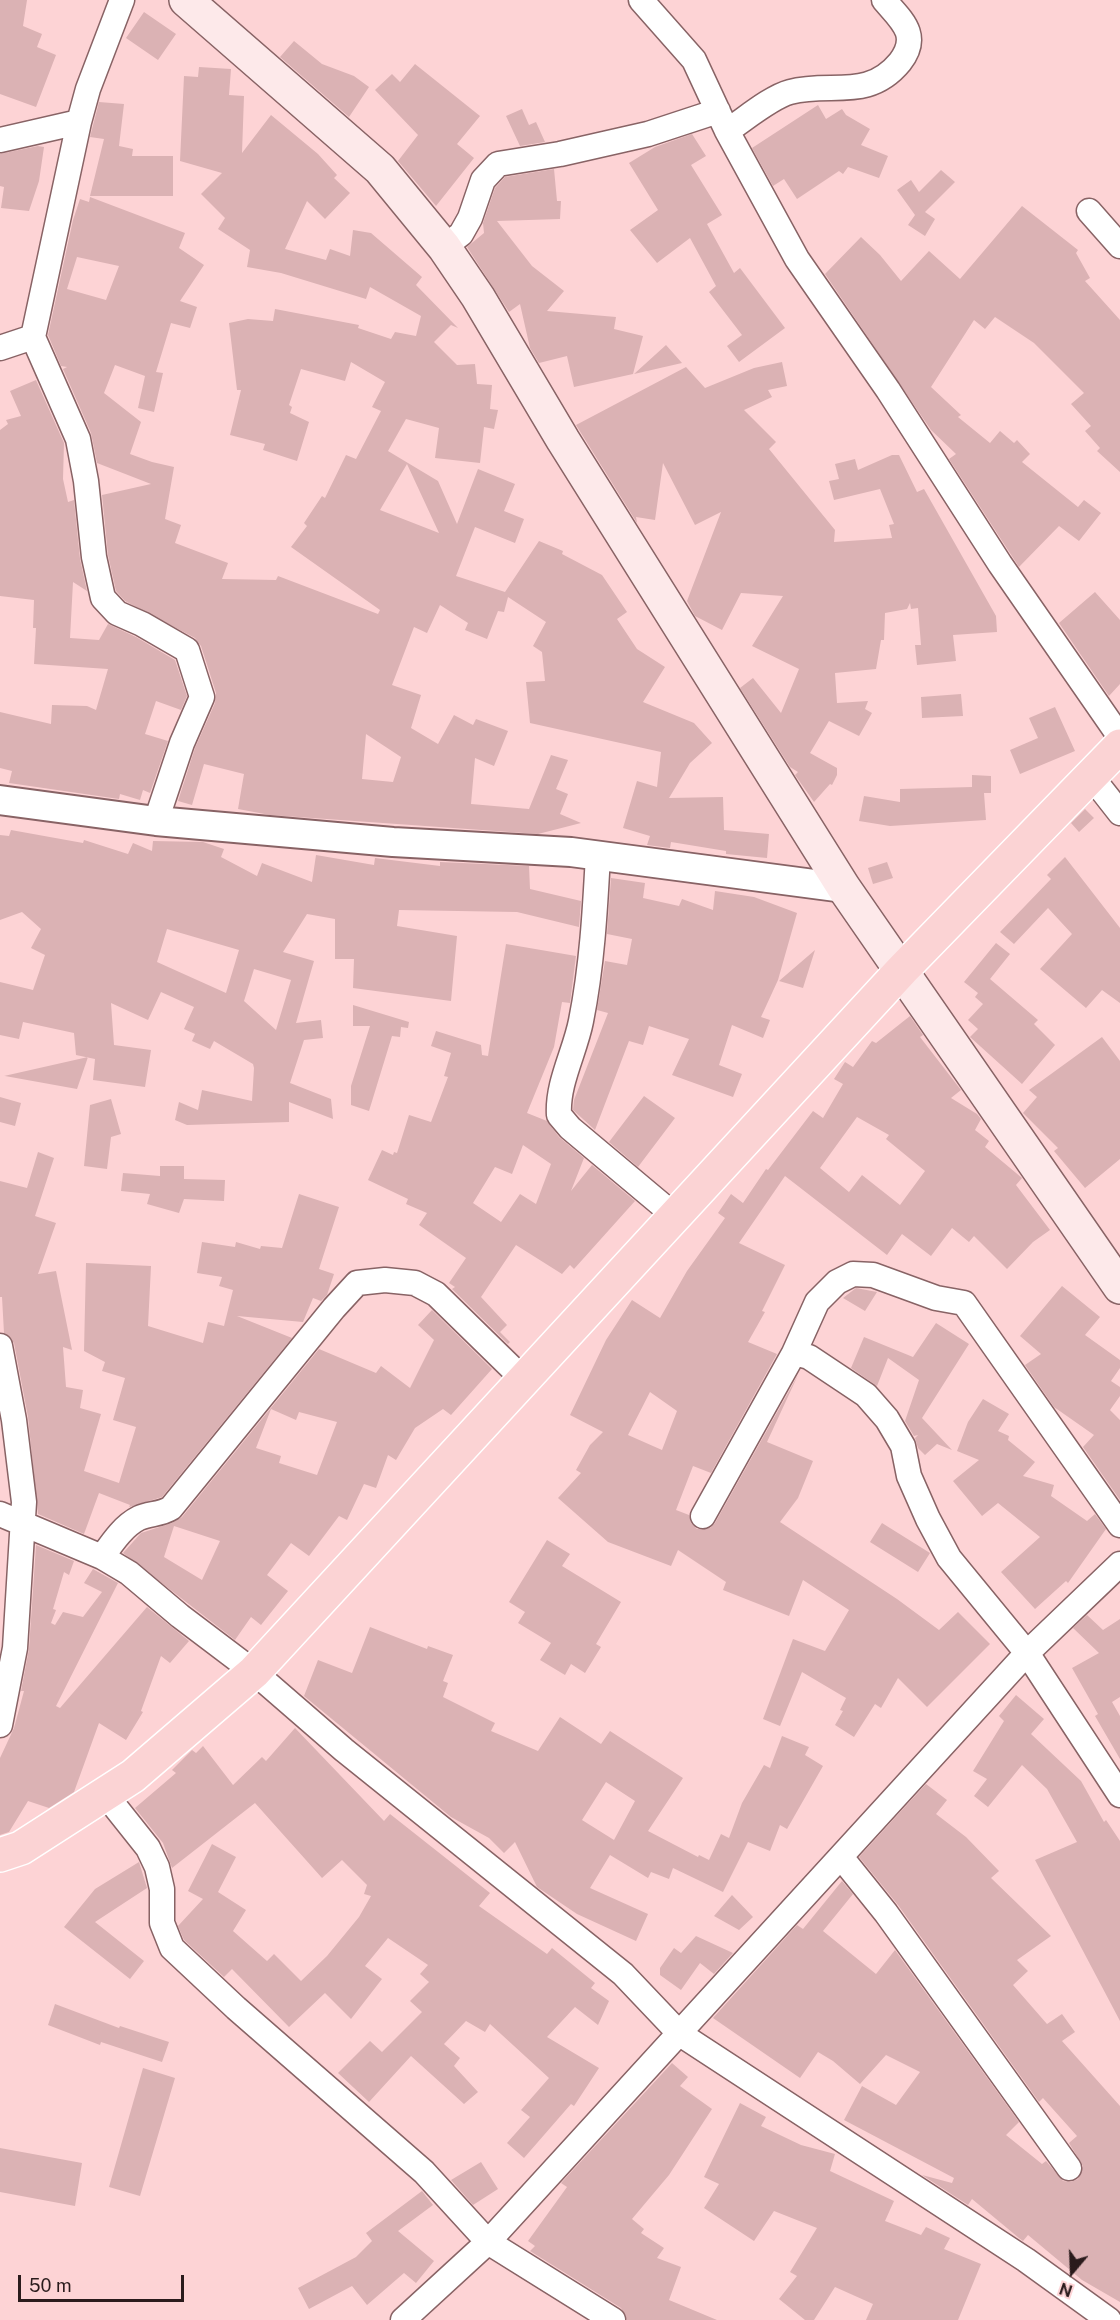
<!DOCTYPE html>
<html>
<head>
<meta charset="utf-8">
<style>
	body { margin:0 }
	#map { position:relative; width:1120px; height:2320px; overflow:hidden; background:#fdd3d5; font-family:"Public Sans",sans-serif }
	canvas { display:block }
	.north { position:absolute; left:1042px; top:2242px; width:60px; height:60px; -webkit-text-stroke:4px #fdd3d5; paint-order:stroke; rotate:199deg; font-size:16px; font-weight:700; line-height:24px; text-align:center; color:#2a1b1c }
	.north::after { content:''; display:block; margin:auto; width:21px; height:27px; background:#2a1b1c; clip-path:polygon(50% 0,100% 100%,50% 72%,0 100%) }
	.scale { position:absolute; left:18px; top:2275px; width:166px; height:27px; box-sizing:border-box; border:3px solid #2a1b1c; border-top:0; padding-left:8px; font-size:18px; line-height:21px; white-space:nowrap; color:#2a1b1c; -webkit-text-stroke:4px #fdd3d5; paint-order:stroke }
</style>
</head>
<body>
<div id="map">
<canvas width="1120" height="2320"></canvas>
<div class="north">N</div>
<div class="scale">50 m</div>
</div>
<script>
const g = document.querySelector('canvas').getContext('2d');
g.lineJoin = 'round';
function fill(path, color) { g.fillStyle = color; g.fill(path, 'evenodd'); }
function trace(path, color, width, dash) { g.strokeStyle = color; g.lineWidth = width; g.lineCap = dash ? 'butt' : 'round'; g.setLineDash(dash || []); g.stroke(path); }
fill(new Path2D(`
	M0 0H27L23 26 42 34 37 47 56 55 36 107 0 94Z
	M144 12 176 34 158 60 126 38Z
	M294 41 322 64 354 76 369 87 349 117 280 57Z
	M415 64 480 116 457 144 474 158 436 206 398 161 418 135 375 90 392 74 400 82Z
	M199 67 231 69 229 95 244 96 242 153 271 115 318 154 337 175 334 178 350 193 325 219 307 201 285 249 326 260 330 249 350 256 353 230 371 233 422 277 416 285 458 328 451 325 434 342 457 365 475 364 477 384 492 385 490 409 498 410 494 429 484 427 480 463 435 458 439 428 406 419 388 451 438 481 457 524 478 469 515 484 504 511 524 519 515 543 475 527 456 576 505 592 539 541 563 551 562 554 602 575 627 612 617 619 637 649 665 667 643 702 694 723 712 743 690 763 669 798 723 797 724 830 769 834 767 858 726 854V851L671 842 670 848 647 845 650 836 623 828 637 781 657 787 661 752 530 723 526 682 545 681 542 652 533 646 546 622 508 597 504 612 498 611 487 639 465 630 468 623 440 605 427 633 414 627 392 685 421 695 411 728 438 744 454 715 473 725 476 719 508 731 494 766 475 758 471 804 529 809 551 755 568 760 556 789 568 794 560 814 581 823 538 834 270 815 238 809 244 774 204 764 192 805 178 801 195 748 215 703 216 693 201 646 195 638 125 601 116 591 108 555 102 495 151 484 97 463 91 433 63 369 67 367 61 366 48 335 73 220 80 199 89 202 90 197 185 233 179 248 204 265 180 301 197 307 190 328 171 323 156 372 163 373 154 412 138 408 145 376 115 365 104 393 141 422 130 454 152 462 174 467 165 519 181 525 175 543 228 563 222 579 276 580 278 576 378 614 380 610 291 547 307 526 304 523 322 496 325 498 346 455 356 459 381 411 372 407 385 382 351 362 345 381 301 369 289 405 292 407 290 413 309 422 297 461 263 450 265 444 230 435 241 390H237L229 323 248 319 273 321 275 309 359 325 358 328 391 339 395 332 416 336 421 316 370 287 366 299 281 273 247 267 250 250 218 229 225 218 201 194 222 173 180 161 184 76 198 77ZM77 257 119 266 106 300 67 289ZM407 464 439 533 380 510ZM366 734 401 757 393 782 362 779Z
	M99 102 124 104 119 146 133 149 132 156H173V196H90L104 139 90 137Z
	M818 105 826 119 842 109 846 115 870 129 861 145 888 156 879 178 848 167 843 174 839 171 797 199 784 179 773 186 752 148Z
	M522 109 529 125 536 122 545 142 520 146 506 116Z
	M692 134 706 156 691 165 722 215 707 224 734 273 740 268 785 328 739 362 727 346 742 335 709 292 716 286 690 238 657 263 630 230 658 210 629 163 655 147Z
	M38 146 44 147 39 181 29 211 1 208 4 187 0 186V154Z
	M554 169 557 201H561L560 219 497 221 532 266 564 291 547 311 616 317 614 329 643 336 633 374 574 387 567 356 539 363 530 348 520 304 509 312 467 247 484 233 483 223 495 188 505 177Z
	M941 170 955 182 925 212 935 219 925 236 908 225 915 215 897 190 911 180 919 192Z
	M1022 206 1078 250 1076 253 1090 278 1085 281 1120 320V472L1097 451 1100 448 1085 431 1091 426 1071 404 1084 393 1034 343 995 317 985 329 974 320 931 387 961 415 958 417 990 443 1000 431 1014 443 1017 440 1030 454 1022 462 1078 507 1084 500 1101 513 1079 541 1059 526 1019 567 949 459 956 454 931 430 825 274 861 237 880 255 901 281 929 251 960 279Z
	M666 345 682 363 634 374Z
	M782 362 787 386 768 390 772 397 744 410 776 442 769 449 835 530 834 542 892 538 889 525 894 524 880 489 834 500 829 481 839 479 835 464 855 459 858 470 892 455H899L917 492 924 489 996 616 997 632 953 635 956 661 917 665 915 645H921L918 608 911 609 910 603 907 609 885 613 884 640H881L876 669 835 673 837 703 868 701 865 709 872 713 859 736 829 721 810 753 837 768V775L832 785 830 784 814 802 795 775 798 772 790 767 740 688 753 678 781 713 799 669 752 646 783 596 741 593 722 630 695 616 687 601 721 512 695 525 663 463 655 520 636 517 637 523 576 425 686 367 705 388 754 368Z
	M36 380 64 443 63 479 68 502 74 500 80 559 87 591 73 582 70 638 99 640 108 624 136 637 175 660 187 696 181 710 156 701 145 734 168 741 150 793 143 790 140 800 120 794 119 799 9 783 12 771 0 768V712L51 724 52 705 87 706 96 710 108 669 34 664 36 628H33L34 600 0 596V430L8 424 6 420 21 416 10 391Z
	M1095 592 1120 620V684L1109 696 1059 623Z
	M961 694 963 716 922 718 921 697Z
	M1055 707 1075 751 1020 774 1010 750 1038 738 1029 718Z
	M972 775 991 776V793H984L986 820 890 826 859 821 864 796 900 802V789L972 787Z
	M1085 809 1094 818 1079 832 1071 823Z
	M11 830 83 843 84 840 128 854 133 843 152 851 153 841 203 842 224 849 221 857 257 876 262 863 312 882 316 855 374 865 375 858 440 866V862L529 866 530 889 581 901 579 927 517 912 399 910 397 926 457 936 451 1001 353 988 354 959H335V919L307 914 283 952 314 961 296 1023 321 1020 323 1038 304 1040 290 1083 331 1099 333 1119 289 1102V1122L187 1125 175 1120 179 1102 198 1110 202 1090 252 1101 254 1068 253 1064 214 1041 210 1049 192 1041 195 1034 184 1029 194 1007 161 992 148 1020 111 1003 114 1045 151 1050 145 1087 93 1080 95 1059 76 1055 74 1033 23 1022 19 1039 0 1035V982L33 990 45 955 31 948 41 929 22 912 0 920V835L9 836ZM167 929 239 950 226 993 157 962ZM254 969 291 980 276 1030 244 1001Z
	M1065 857 1120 928V1003L1102 990 1086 1008 1040 969 1072 934 1048 908 1014 944 1000 932 1051 879 1047 875Z
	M887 862 893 878 873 884 868 868Z
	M611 878 645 883 643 898 679 906 682 899 713 910 715 891 754 897 797 913 778 980 761 1017 770 1020 763 1038 732 1025 719 1065 742 1074 733 1097 672 1075 689 1039 649 1026 643 1045 629 1041 595 1130 573 1110 574 1100 608 1013 597 1010 605 961 627 965 632 939 607 934Z
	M996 943 1010 954 990 979 1038 1020 1034 1024 1055 1045 1022 1084 970 1037 978 1029 968 1020 983 1004 975 997 978 993 964 982Z
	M506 944 576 956 570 1003 562 1002 554 1047 527 1113 547 1121 559 1137 584 1158 571 1191 592 1165 635 1201 574 1269 570 1265 562 1274 516 1245 481 1297 507 1325 500 1332 510 1342 508 1344 452 1289 455 1287 449 1283 466 1258 419 1225 427 1213 406 1204 408 1199 368 1180 382 1150 393 1155 394 1152 397 1153 409 1115 431 1122 448 1077 444 1076 451 1053 431 1046 436 1031 481 1045 482 1055 488 1056ZM523 1145 551 1164 536 1204 520 1194 501 1222 473 1203 495 1167 512 1174Z
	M815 950 803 988 779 981Z
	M353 1005 409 1022 408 1028 401 1027 400 1037 392 1036 369 1111 351 1105V1086L370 1026H353Z
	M910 1016 923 1035 920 1037 961 1090 951 1098 977 1114 981 1119 975 1130 989 1141 985 1147 1022 1178 1016 1185 1050 1230 1033 1242 1007 1269 974 1236 969 1242 952 1228 931 1256 902 1234 887 1255 785 1176 739 1243 785 1265 762 1311 765 1312 748 1342 777 1354 711 1473 693 1466 676 1510 689 1515 691 1523 697 1529 710 1528 715 1523 798 1375 767 1442 813 1461 798 1498 780 1522 897 1599 939 1630 958 1612 990 1644 927 1707 898 1678 881 1708 875 1704 854 1737 835 1725 843 1711 840 1710 846 1698 802 1672 780 1726 763 1719 793 1639 825 1651 849 1610 803 1580 789 1616 723 1590 726 1582 678 1550 671 1566 608 1542 558 1498 581 1473 576 1470 590 1445 603 1432 570 1415 606 1340 632 1300 660 1318 687 1271 725 1218 718 1213 731 1194 743 1203 766 1169 768 1170 813 1111 823 1118 843 1084 834 1079 845 1062 853 1067 872 1041 876 1043ZM857 1117 889 1135 886 1139 925 1171 900 1205 862 1175 849 1192 820 1168ZM650 1392 677 1411 662 1450 628 1435Z
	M1102 1037 1120 1061V1159L1085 1188 1054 1151 1058 1148 1023 1113 1037 1097 1029 1090Z
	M88 1057 77 1089 5 1076H4Z
	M644 1096 675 1118 638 1167 609 1142Z
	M0 1097 21 1103 15 1126 0 1122Z
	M111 1099 121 1134 111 1137 107 1169 84 1166 90 1105Z
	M38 1152 54 1158 35 1216 56 1223 38 1274 56 1271 72 1350 63 1347 66 1387 83 1390 80 1408 101 1414 84 1471 119 1483 136 1427 113 1420 125 1378 102 1371 105 1362 84 1351 86 1263 151 1266 148 1326 203 1343 208 1322 224 1326 233 1290 219 1286 222 1277 197 1273 202 1242 235 1247 236 1242 260 1249 261 1246 282 1248 299 1194 339 1207 319 1269 334 1274 327 1295 321 1301 313 1298 303 1322 237 1316 292 1338 162 1497 129 1507 130 1505 99 1493 84 1534 38 1514 28 1417 14 1343 4 1333 2 1297H0V1181L27 1188Z
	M160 1166H184V1179L225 1180 224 1201 184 1199 179 1213 147 1204 150 1194 121 1191 123 1173 160 1176Z
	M1062 1286 1100 1317 1085 1335 1120 1360V1368L1111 1381 1120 1387V1396L1110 1410 1120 1420V1500L1083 1447 1094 1435 1054 1407 1025 1365 1041 1354 1020 1336Z
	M856 1288 877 1292 865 1311 843 1298Z
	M432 1310 492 1369 451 1415 443 1409 415 1428 396 1460 388 1455 376 1488 364 1484 347 1520 339 1516 309 1556 291 1543 267 1575 288 1591 261 1625 251 1617 235 1640 123 1553 141 1533 172 1523 182 1517 319 1349 376 1373 381 1366 410 1388 434 1340 418 1325ZM271 1409 296 1420 299 1412 337 1422 317 1475 279 1463 281 1456 256 1448ZM174 1526 220 1541 202 1580 164 1557Z
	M936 1323 969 1344 922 1418 952 1450 937 1444 925 1455 918 1448 915 1438 918 1435 914 1436 905 1421 919 1380 888 1358 877 1386 851 1368 864 1337 913 1357Z
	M983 1399 1009 1414 998 1431 1009 1436 1008 1440 1035 1462 1023 1476 1054 1485 1051 1496 1087 1521 1095 1514 1106 1529 1068 1583 1066 1581 1035 1609 1001 1572 1040 1537 998 1503 982 1516 953 1481 979 1460 957 1451 968 1422Z
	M882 1523 930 1553 918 1572 870 1542Z
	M547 1540 570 1554 562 1566 621 1602 596 1644 601 1647 585 1673 571 1664 565 1675 540 1660 551 1643 518 1623 525 1612 509 1602Z
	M36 1545 74 1561 69 1575 64 1572 53 1609 56 1610 51 1623 55 1625 63 1612 83 1617 102 1592 84 1583 93 1569 118 1583 56 1706 60 1708 147 1607 189 1641 170 1663 161 1656 141 1711 143 1712 126 1740 99 1723 74 1792 49 1808 28 1801 9 1832 0 1835V1758L14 1728 24 1691H21L29 1649Z
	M1087 1615 1103 1630 1120 1619V1697L1112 1702 1120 1716V1759L1095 1716 1098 1714 1072 1668 1099 1653 1073 1628Z
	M370 1627 427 1649 428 1646 453 1655 443 1681 448 1683 443 1697 495 1723 491 1731 538 1751 560 1717 601 1744 610 1731 683 1778 648 1831 698 1857 699 1855 709 1860 721 1834 729 1838 742 1803 764 1765 770 1768 782 1736 809 1747 805 1755 823 1766 787 1829 780 1825 770 1851 748 1842 723 1892 673 1868 669 1879 651 1872 648 1878 610 1855 590 1888 648 1914 636 1941 577 1914 537 1887 515 1842 504 1853 489 1838 451 1817 304 1696 318 1660 352 1673ZM606 1782 635 1801 614 1840 582 1820Z
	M1016 1695 1044 1719 1031 1734 1081 1781 1104 1822 1106 1820 1120 1841V2021L1035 1860 1077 1842 1047 1789 1022 1765 988 1807 974 1796 987 1779 973 1771 1004 1721 999 1716Z
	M295 1728 384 1821 390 1814 490 1893 479 1906 547 1954 552 1948 595 1983 591 1988 609 2001 598 2025 575 2007 547 2037 599 2068 574 2106 571 2104 524 2158 507 2143 530 2117 521 2110 549 2078 490 2024 485 2032 466 2021 444 2044 460 2058 454 2066 478 2092 464 2104 411 2056 369 2102 338 2073 370 2041 382 2052 422 2012 410 2001 429 1982 420 1974 428 1965 388 1938 365 1966 382 1979 351 2019 325 1993 289 2027 232 1969 224 1977 184 1940 178 1926 203 1899 188 1891 212 1844 236 1857 218 1892 246 1910 233 1931 267 1961 274 1954 301 1981 327 1956 359 1917 371 1896 364 1894 367 1885 342 1860 322 1878 255 1803 172 1868 163 1843 135 1808 176 1773 172 1770 192 1750 196 1753 203 1746 233 1785 262 1757 266 1761Z
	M926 1784 947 1800 936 1814 966 1837 999 1871 991 1878 1051 1936 1017 1960 1028 1971 1013 1985 1047 2024 1062 2014 1075 2032 1062 2041 1120 2106V2302L1082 2280 1028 2235 1023 2241 1019 2238 972 2199 968 2205 922 2175 952 2183 954 2178 844 2120 862 2086 896 2105 920 2072 886 2055 860 2084 833 2061 818 2052 800 2078 713 2018 797 1925 803 1929 842 1881 853 1894 823 1931 876 1974 895 1950 1019 2122 1006 2135 1042 2164 1046 2161 1063 2181 1071 2182 1078 2179 1083 2166 1069 2143 1077 2136 1043 2098 1039 2102 898 1905 859 1857Z
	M139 1862 147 1888 95 1922 144 1961 130 1979 64 1927 95 1889Z
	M732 1895 753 1917 739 1930 714 1916Z
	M696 1936 733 1953 714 1974 700 1963 681 1990 660 1975V1968L674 1948 681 1953Z
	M55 2004 119 2028 120 2026 169 2042 162 2062 101 2042 100 2045 48 2025Z
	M672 2063 688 2077 680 2086 712 2109 669 2175 632 2219 644 2229 641 2233 664 2248 657 2258 681 2267 669 2300 717 2320H627L621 2308 530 2251 535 2246 528 2241 567 2187 561 2183Z
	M143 2068 175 2078 140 2196 109 2187Z
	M740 2103 766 2117 761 2126 801 2145 835 2154 830 2171 894 2201 885 2221 921 2235 926 2227 950 2238 944 2249 981 2264 958 2320H866L873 2304 835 2287 814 2320H805L779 2299 797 2276 790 2272 817 2228 774 2211 754 2241 704 2208 719 2184 704 2177Z
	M0 2148 82 2163 75 2206 0 2192Z
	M481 2162 498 2189 473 2205 451 2180Z
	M422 2191 433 2205 398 2231 434 2261 416 2283 404 2273 367 2305 352 2286 309 2309 298 2288 356 2257 372 2241 366 2233Z`), '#dbb2b4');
const minor = new Path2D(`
	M122 0 88 89 79 122 33 337 78 439 86 481 94 557 103 598 117 613 142 624 187 650 202 697 182 743 156 821
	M641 0 694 60 727 131 797 259 888 390 1000 564 1120 737
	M727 131C744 120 771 97 790 92 831 81 868 101 900 62 921 35 901 20 884 0
	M0 140 79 122
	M1089 211 1120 246
	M444 247 461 234 470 218 483 180 498 164 560 154 648 134 718 111
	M0 348 33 337
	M1091 776 1120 813
	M598 855C595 911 592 966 581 1021 575 1052 557 1083 559 1115L570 1128 675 1216
	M0 1346 14 1420 24 1502 15 1648 0 1725
	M794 1353 817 1302 837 1282 853 1274 873 1275 936 1298 964 1303 1120 1525
	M0 1514 102 1557 129 1573 180 1616 254 1672 344 1750 623 1974 680 2034 1026 2260 1109 2320
	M703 1516 794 1353 809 1357 866 1395 887 1419 903 1446 909 1476 928 1519 949 1558 1027 1653 1120 1795
	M102 1557C112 1543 123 1526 139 1518 150 1513 160 1515 171 1508L334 1308 357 1283 385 1280 415 1283 436 1294 524 1380
	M105 1794 148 1848 157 1867 162 1889V1923L172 1948 236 2008 424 2172 488 2242 613 2320
	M841 1857 886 1913 1069 2168
	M403 2320 488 2242 1027 1653 1120 1564`);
const tertiary = new Path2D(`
	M0 800 156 821 393 842 571 852 844 888`);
const secondary = new Path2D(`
	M186 0 380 169 444 247 478 297 563 440 844 888 1120 1287`);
const primary = new Path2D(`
	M0 1855 21 1848 133 1776 254 1672 902 970 1120 746`);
trace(minor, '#886365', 27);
trace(tertiary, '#886365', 32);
trace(secondary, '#886365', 36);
trace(primary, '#fff', 36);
trace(minor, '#fff', 24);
trace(tertiary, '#fff', 28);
trace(secondary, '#fde9ea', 33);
trace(primary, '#fbd3d4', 33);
</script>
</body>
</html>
